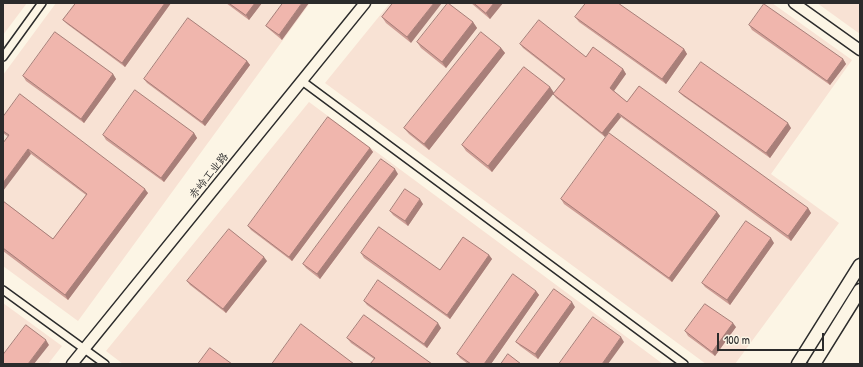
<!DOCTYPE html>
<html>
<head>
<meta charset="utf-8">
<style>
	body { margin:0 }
	#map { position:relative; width:863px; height:367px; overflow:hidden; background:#fcf5e5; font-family:"Patrick Hand",sans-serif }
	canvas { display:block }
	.frame { position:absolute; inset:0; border:4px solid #2b2b2b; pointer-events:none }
	.scale { position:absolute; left:717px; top:333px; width:107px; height:18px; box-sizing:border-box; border:2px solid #2b2b2b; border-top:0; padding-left:5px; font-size:12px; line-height:14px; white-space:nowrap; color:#2b2b2b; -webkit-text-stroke:3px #fcf5e5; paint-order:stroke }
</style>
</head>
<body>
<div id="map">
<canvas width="863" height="367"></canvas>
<div class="frame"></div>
<div class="scale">100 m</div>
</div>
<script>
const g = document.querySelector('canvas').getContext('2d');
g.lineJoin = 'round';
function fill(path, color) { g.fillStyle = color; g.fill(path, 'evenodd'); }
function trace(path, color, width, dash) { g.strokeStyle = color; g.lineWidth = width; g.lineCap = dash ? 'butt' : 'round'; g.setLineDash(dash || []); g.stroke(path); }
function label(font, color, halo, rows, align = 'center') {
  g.font = font + ' "Patrick Hand","LXGW WenKai TC",sans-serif'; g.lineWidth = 3; g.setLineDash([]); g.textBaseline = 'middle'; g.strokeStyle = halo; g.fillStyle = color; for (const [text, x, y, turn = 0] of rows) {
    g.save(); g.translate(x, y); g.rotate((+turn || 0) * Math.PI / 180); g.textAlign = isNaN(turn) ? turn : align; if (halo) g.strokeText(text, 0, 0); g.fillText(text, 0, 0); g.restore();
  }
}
fill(new Path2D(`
	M3 3H27L3 35Z
	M56 3H310L78 321 3 266V75Z
	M390 3H772L852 60 771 174 839 223 735 364H706L325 83Z
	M817 3H860V34Z
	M309 102 663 364H123L106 351Z
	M3 303 62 346 48 364H3Z`), '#f8e2d4');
const street = new Path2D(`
	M3 57 42 3
	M302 81 684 364
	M3 290 105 364`);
const secondary = new Path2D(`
	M794 3 860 50
	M72 364 365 3`);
const highway = new Path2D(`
	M798 364 860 265
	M814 364 860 290`);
trace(street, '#2b2b2b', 10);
trace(secondary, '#2b2b2b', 13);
trace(highway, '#2b2b2b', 15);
trace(street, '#fcf5e5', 7);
trace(secondary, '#fcf5e5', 10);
trace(highway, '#fcf5e5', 12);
fill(new Path2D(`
	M76 3H171L125 67 67 24 63 20Z
	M226 3H262L249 20Z
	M283 3 282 40 270 30 266 26Z
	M393 3 411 43 386 23 382 17Z
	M471 3H503L490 19Z
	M575 17 684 49 687 54 666 84 579 22Z
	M473 22 477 28 446 68 421 48 417 42Z
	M749 25 843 59 846 64 830 85 752 30Z
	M520 44 586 57 623 69 626 74 614 91 627 102 808 208 811 213 791 241 621 117 605 137 556 98 553 94 492 172 466 151 462 145 550 87 554 93 564 80 523 48Z
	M501 48 505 53 429 150 409 134 404 128Z
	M247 61 250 65 205 126 147 83 144 79Z
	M113 74 116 79 84 123 26 81 23 76Z
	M679 92 791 128 770 158 683 96Z
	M3 117 148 193 68 300 3 251V201L53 239 86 195 3 133Z
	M194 133 197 138 164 182 106 140 103 135Z
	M370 148 373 152 292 261 251 230 248 226Z
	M398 174 320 279 306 268 303 264Z
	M561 199 717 212 720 216 672 282 564 204Z
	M423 204 408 226 393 215 390 211Z
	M774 243 730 305 705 287 702 283Z
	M361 253 440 270 489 255 492 259 450 319 364 258Z
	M267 261 226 313 190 285 187 281Z
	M536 291 539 295 491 364H468L460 358 457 354Z
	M364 301 441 328 427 348 367 305Z
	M575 307 538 359 520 346 516 342Z
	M736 327 715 356 688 336 685 331Z
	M347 338 432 364 374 359 351 343Z`), '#ce9d95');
fill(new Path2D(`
	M165 3H171L125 67 122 63Z
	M255 3H262L249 20 246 15Z
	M302 3H309L282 40 279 35Z
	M434 3H442L411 43 407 37Z
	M494 3H503L490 19 486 13Z
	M473 22 477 28 446 68 442 62Z
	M501 48 505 53 429 150 424 144Z
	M684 49 687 54 666 84 662 79Z
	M843 59 846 64 830 85 827 81Z
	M247 61 250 65 205 126 202 122Z
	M623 69 626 74 613 92 610 88Z
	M113 74 116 79 84 123 81 119Z
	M550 87 554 93 492 172 488 166Z
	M618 113 621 117 605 137 602 133Z
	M788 123 791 128 770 158 766 153Z
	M194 133 197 138 164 182 161 178Z
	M370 148 373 152 292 261 289 257Z
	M28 149 31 154 3 191V183Z
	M395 169 398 174 320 279 317 274Z
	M145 189 148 193 68 300 65 295Z
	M420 199 423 204 408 226 405 221Z
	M808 208 811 213 791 241 788 236Z
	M717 212 720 216 672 282 669 278Z
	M771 238 774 243 730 305 727 300Z
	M489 255 492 259 450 319 447 315Z
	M264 257 267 261 226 313 223 309Z
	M536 291 539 295 491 364H484Z
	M572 302 575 307 538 359 535 354Z
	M438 323 441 328 427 348 424 344Z
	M733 323 736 327 715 356 712 352Z
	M621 337 624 342 608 364H602Z
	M46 340 49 345 34 364H28Z`), '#a87f79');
const building = new Path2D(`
	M76 3H165L122 63 63 20Z
	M229 3H255L246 15Z
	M283 3H302L279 35 266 26Z
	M393 3H434L407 37 382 17Z
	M448 3 473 22 442 62 417 42Z
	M474 3H494L486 13Z
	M586 3H618L684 49 662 79 575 17Z
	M764 4 843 59 827 81 749 25Z
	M188 18 247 61 202 122 144 79Z
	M539 20 586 57 593 47 623 69 610 88 627 102 639 86 808 208 788 236 618 113 602 133 553 94 565 79 520 44Z
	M55 32 113 74 81 119 23 76Z
	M481 32 501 48 424 144 404 128Z
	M701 62 788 123 766 153 679 92Z
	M524 67 550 87 488 166 462 145Z
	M135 90 194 133 161 178 103 135Z
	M20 94 145 189 65 295 3 248V201L53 239 87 194 28 149 3 183V143L9 135 3 131V117Z
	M328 117 370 148 289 257 248 226Z
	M609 133 717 212 669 278 561 199Z
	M381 159 395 169 317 274 303 264Z
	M405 189 420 199 405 221 390 211Z
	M746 221 771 238 727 300 702 283Z
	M379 227 440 270 463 237 489 255 447 315 361 253Z
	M229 229 264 257 223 309 187 281Z
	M513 274 536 291 484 364H471L457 354Z
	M378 280 438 323 424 344 364 301Z
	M554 289 572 302 535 354 516 342Z
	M705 304 733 323 712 352 685 331Z
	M364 315 432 364H370L375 358 347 338Z
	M593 317 621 337 602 364H559Z
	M301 324 354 364H272Z
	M26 325 46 340 28 364H3V355Z
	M210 348 232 364H198Z
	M508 354 521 364H501Z`);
fill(building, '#f0b6ad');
trace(building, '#a87f79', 1);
label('11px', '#2b2b2b', '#fcf5e5', [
	["赤岭工业路",209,176,-51]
]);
</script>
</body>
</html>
